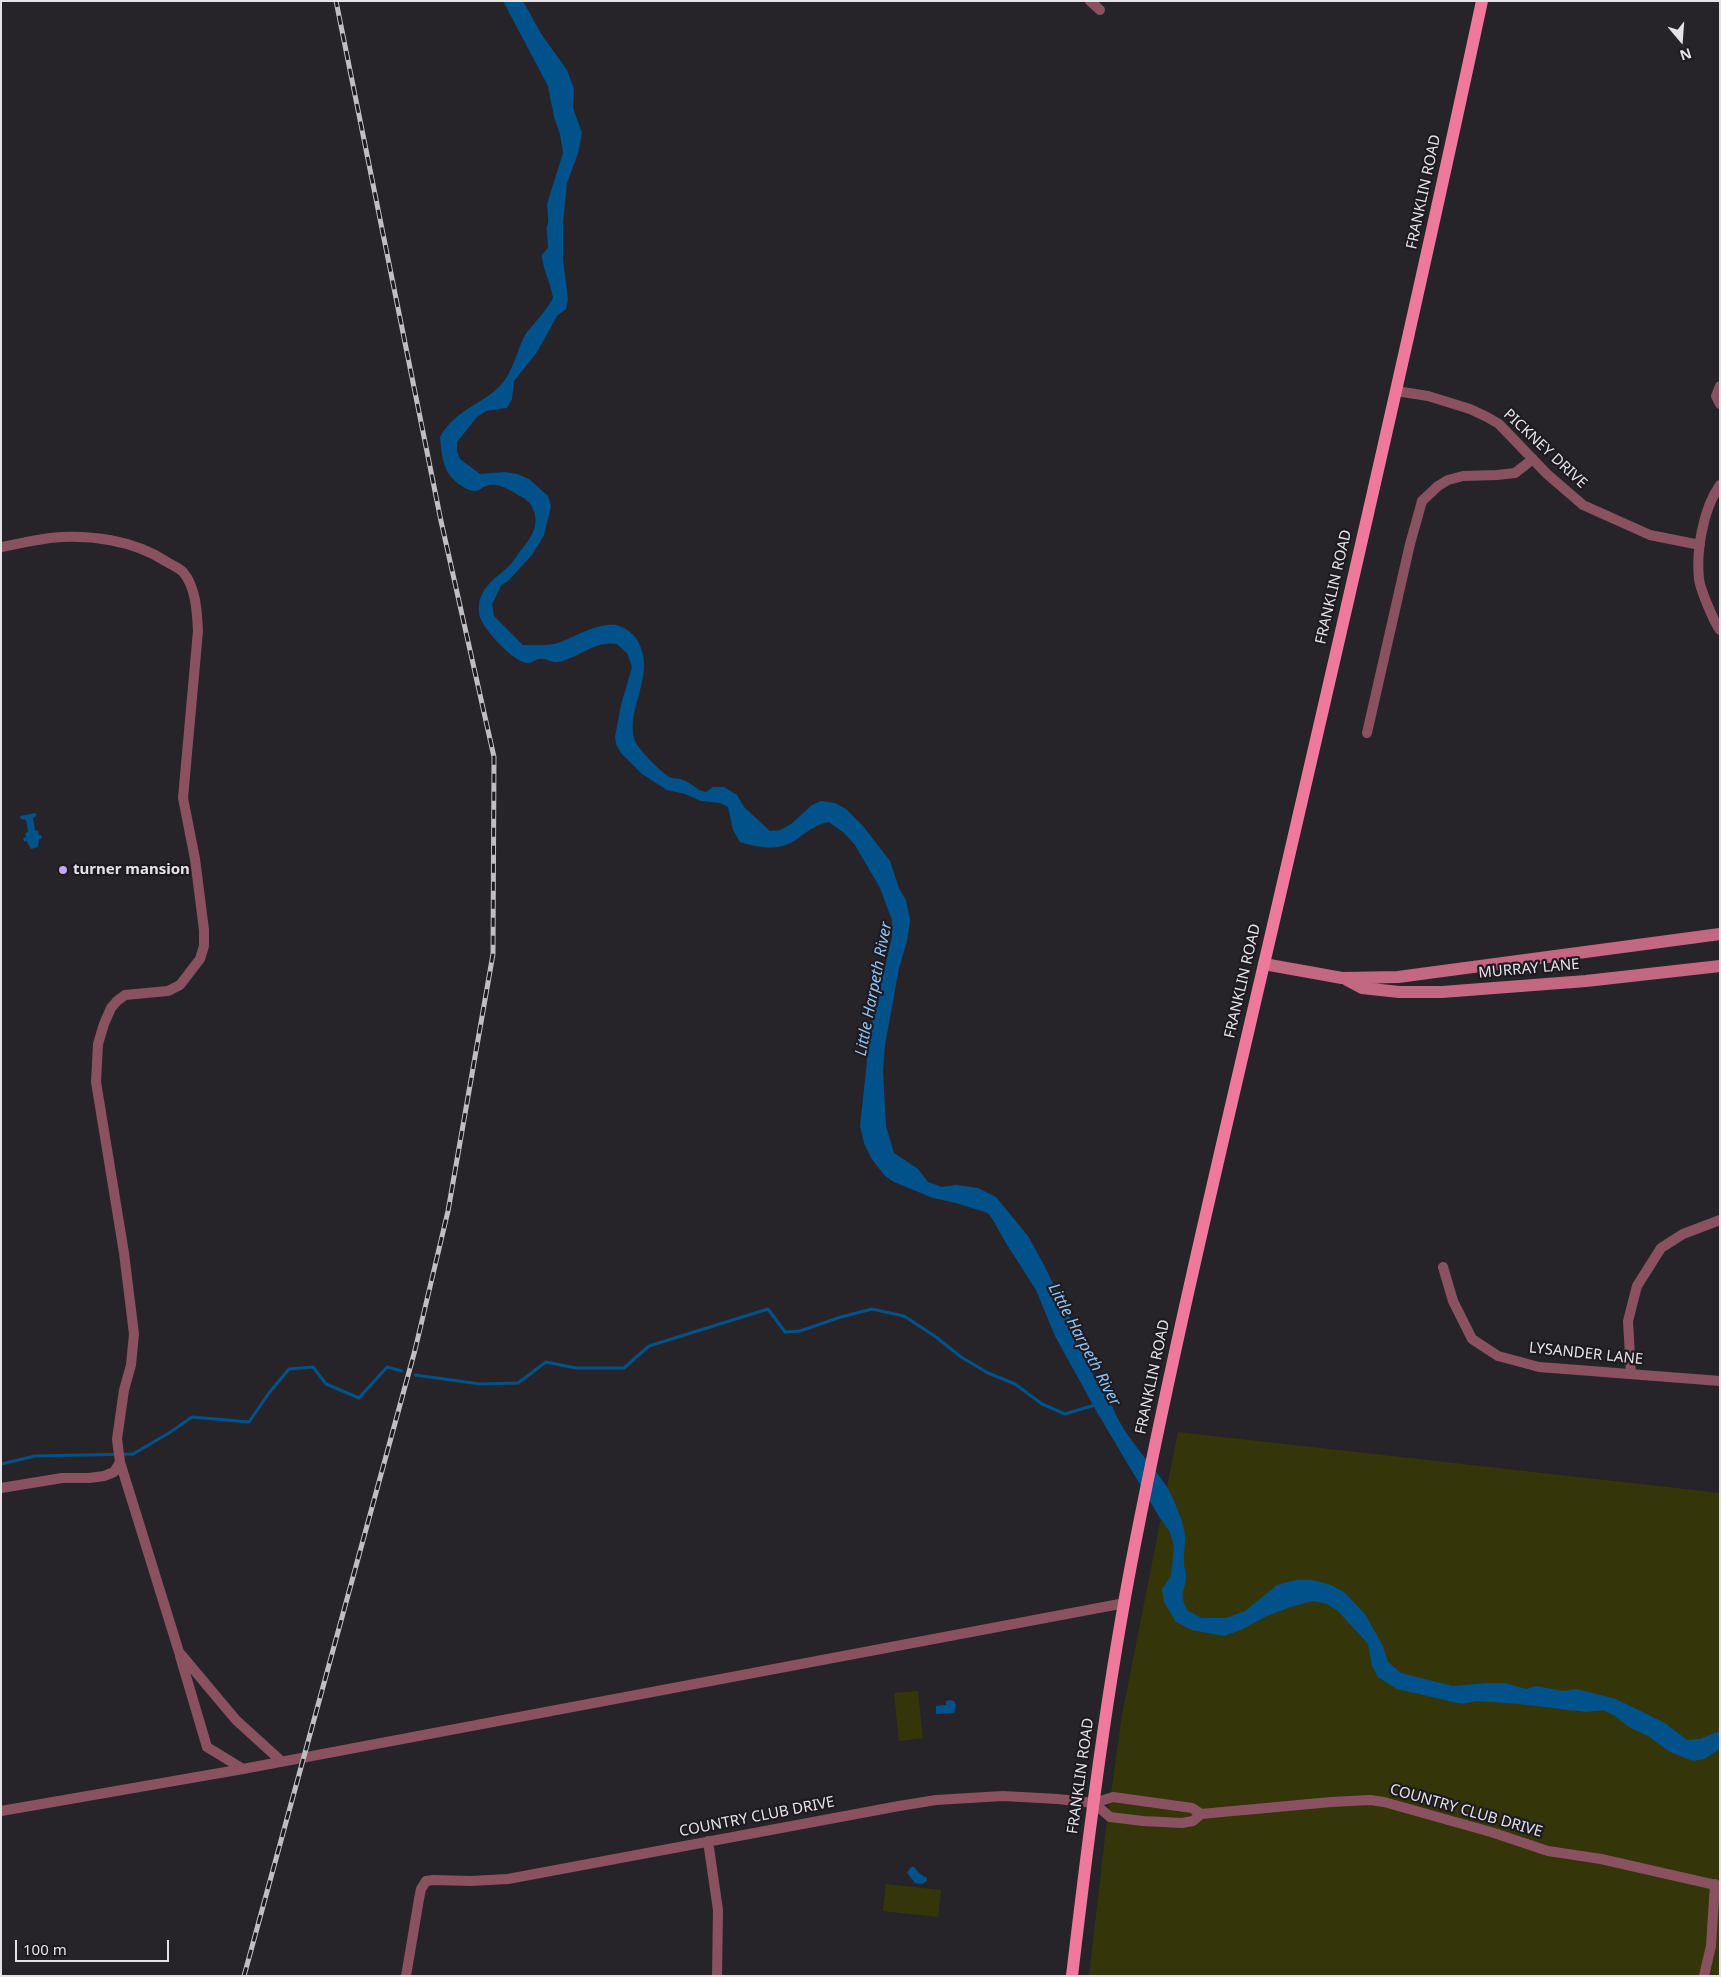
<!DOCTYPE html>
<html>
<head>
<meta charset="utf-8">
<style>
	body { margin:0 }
	#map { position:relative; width:1721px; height:1977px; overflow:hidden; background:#272429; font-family:"Noto Sans",sans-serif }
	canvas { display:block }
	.frame { position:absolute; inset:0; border:2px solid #e5e3e7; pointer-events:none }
	.north { position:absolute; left:1656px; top:15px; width:50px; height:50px; -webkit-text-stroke:4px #1e1b20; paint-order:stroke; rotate:162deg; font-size:14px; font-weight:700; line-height:20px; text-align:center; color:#e5e3e7 }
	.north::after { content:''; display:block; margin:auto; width:18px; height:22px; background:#e5e3e7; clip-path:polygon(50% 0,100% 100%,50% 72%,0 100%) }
	.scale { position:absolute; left:15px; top:1940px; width:154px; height:22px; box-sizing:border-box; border:2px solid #e5e3e7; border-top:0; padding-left:6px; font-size:15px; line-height:18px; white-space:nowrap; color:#e5e3e7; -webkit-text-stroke:4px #1e1b20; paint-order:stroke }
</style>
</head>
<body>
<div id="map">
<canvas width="1721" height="1977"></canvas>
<div class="frame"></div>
<div class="north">N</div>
<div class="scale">100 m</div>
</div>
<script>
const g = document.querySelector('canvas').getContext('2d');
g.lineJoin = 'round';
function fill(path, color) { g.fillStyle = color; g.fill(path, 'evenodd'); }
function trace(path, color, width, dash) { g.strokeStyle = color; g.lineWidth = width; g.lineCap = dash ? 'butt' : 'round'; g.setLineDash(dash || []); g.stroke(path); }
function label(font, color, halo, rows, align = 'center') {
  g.font = font + ' "Noto Sans",sans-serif'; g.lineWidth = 4.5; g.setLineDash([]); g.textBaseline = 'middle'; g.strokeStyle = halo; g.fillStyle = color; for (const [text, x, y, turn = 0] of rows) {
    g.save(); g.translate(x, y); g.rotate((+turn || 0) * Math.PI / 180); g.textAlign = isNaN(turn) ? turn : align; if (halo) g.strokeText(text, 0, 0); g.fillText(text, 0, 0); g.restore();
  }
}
fill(new Path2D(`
	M1178 1432 1720 1493V1976H1089L1105 1837 1122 1715Z
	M918 1691 923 1738 899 1741 894 1693Z
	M886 1884 941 1890 938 1917 883 1911Z`), '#343609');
fill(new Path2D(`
	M503 1H523L542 35 567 70 574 89 573 108 582 133 578 153 567 183 563 223V259L568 299 566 309 557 316 537 352 514 381 512 399 507 408 486 411 477 417 457 442V451L460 459 480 474 505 472 517 474 529 479 548 496 551 506 544 535 532 555 508 581 498 587 493 595 492 604 494 616 523 645C533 645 544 646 554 644 573 639 595 622 616 625 623 627 630 631 635 637 660 672 624 708 635 741 638 749 663 775 672 778 676 779 680 778 683 780 692 783 697 791 706 792L713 787H724L737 795 744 807 770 831 780 830 791 824 812 805 821 801 835 803 846 809 863 826 890 861 899 888 906 900 910 920 907 941 899 968 885 1045 883 1071 886 1126 894 1153 918 1169 928 1182 942 1187 956 1185 978 1188 996 1197 1028 1236 1044 1265 1074 1326 1095 1379 1108 1390C1113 1425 1145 1455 1165 1484 1172 1494 1178 1510 1182 1522 1188 1538 1183 1549 1184 1564 1184 1568 1186 1571 1186 1575 1186 1593 1177 1591 1188 1611L1202 1618H1226L1245 1611 1277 1585 1295 1580H1313L1331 1585 1344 1592 1365 1614 1383 1646 1388 1662 1401 1673 1453 1686 1488 1683H1505L1526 1689 1536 1686 1563 1691 1577 1689 1616 1699 1665 1723 1687 1740 1700 1739 1720 1731V1749L1704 1759 1693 1761 1670 1752 1648 1736 1629 1727 1615 1716 1603 1710 1586 1712 1519 1704 1476 1701 1462 1704 1397 1689 1378 1677 1372 1666 1368 1644 1338 1611 1327 1604 1313 1601 1290 1607 1265 1617 1241 1630 1224 1636 1192 1630 1176 1622 1164 1602 1162 1589 1171 1576 1174 1546 1170 1532 1160 1518 1098 1414 1055 1336 1036 1290 1006 1243 993 1220 988 1213 956 1203 933 1198 894 1182 885 1176 871 1158 864 1143 860 1126 867 1061 866 1048 892 937V920L880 888 855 845 844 833 829 822C817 824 811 829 801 836 781 852 764 849 740 842L733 830 728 807 720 803 701 801 685 794 667 790 642 774 621 753 616 744 615 737 621 705 632 667 625 647C600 635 582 657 558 662 552 663 546 658 540 659 536 659 533 662 529 663 518 664 500 645 493 637 485 627 477 618 479 604 482 587 494 579 506 569 511 565 514 559 518 554 529 540 542 526 532 507 530 502 523 497 518 495 508 489 498 482 486 486 483 487 480 490 476 491 471 491 466 489 462 486 443 475 442 457 440 437 456 409 478 407 499 387 515 371 516 349 527 332 536 321 546 311 553 298 551 283 543 271 542 255L550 245 547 204 563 153 560 134 554 117 548 86Z
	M36 813V816L33 818 35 830 38 831 39 836 40 834 42 837 41 839 39 838 38 847 31 849 26 840V842L23 840 24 837 26 838 25 834 28 831 26 820 21 819 20 816Z
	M950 1700 954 1701 956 1705 954 1713 936 1714V1706L946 1705V1701Z
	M911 1867H914L920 1874 927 1878V1881L922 1884 915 1883 907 1873Z`), '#01528a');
trace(new Path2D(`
	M550 222 548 228 550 250
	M492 601 500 584
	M619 644 629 653
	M415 1375 480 1384 518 1383 546 1362 576 1368H624L649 1346 768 1309 785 1332 800 1331 841 1317 872 1309 904 1316 936 1337 961 1357 988 1373 1015 1384 1042 1404 1065 1414 1095 1405
	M1 1464 35 1456 133 1454 169 1433 192 1417 249 1422 269 1393 289 1369 313 1367 326 1384 359 1398 387 1367 402 1371`), '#01528a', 3);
trace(new Path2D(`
	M1090 1 1100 10
	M1720 386 1716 396 1720 404
	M1396 391 1428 396 1470 409 1487 417 1499 424 1547 474 1583 505 1650 535 1700 545
	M1720 485C1703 509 1696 551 1699 579 1700 589 1714 622 1720 630
	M1 547C17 544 34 540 50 538 89 534 134 540 167 562 172 565 179 568 183 572 196 587 197 612 198 631L183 798 195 859 204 930V946L200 959 180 985 168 991 125 995 117 1001 111 1008 104 1024 98 1044 96 1082 124 1253 134 1334 131 1365 124 1390 117 1439 120 1462 114 1472 104 1476 89 1478H62L1 1488
	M1367 733 1410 544 1422 501 1438 486 1448 480 1463 476 1497 475 1515 473 1533 459
	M1443 1267 1453 1301 1472 1339 1498 1356 1539 1367 1720 1381
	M1631 1374 1628 1321 1637 1286 1661 1248 1683 1234 1720 1220
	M120 1462 179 1652 236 1720 280 1760
	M180 1656 207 1747 243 1769
	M1 1811 243 1769 1125 1603
	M1201 1814 1331 1802 1370 1800 1384 1802 1491 1832 1548 1851 1601 1859 1720 1886
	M708 1841 718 1910 717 1976
	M406 1976 419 1899 421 1889 426 1881 433 1880 471 1881 508 1879 899 1806 936 1800 1003 1796 1058 1799 1094 1803 1113 1797 1192 1808 1201 1814 1193 1821 1182 1823 1143 1821 1110 1817 1094 1803
	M1704 1976 1711 1946 1715 1884`), '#8a5161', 10);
trace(new Path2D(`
	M1264 964 1342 978 1398 977 1720 934
	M1347 980 1362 988 1399 992H1442L1586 981 1720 966`), '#c36882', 12);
trace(new Path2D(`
	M1072 1976C1089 1832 1107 1687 1135 1544 1176 1335 1226 1128 1274 921 1345 615 1416 309 1482 1`), '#ee799c', 12);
const rail = new Path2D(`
	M244 1976 415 1350 448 1211 493 954 494 757 441 521 336 1`);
trace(rail, '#c0bec2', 5);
trace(rail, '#1e1b20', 3, [9]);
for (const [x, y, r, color] of [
	[63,870,5,"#c4a7f1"]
]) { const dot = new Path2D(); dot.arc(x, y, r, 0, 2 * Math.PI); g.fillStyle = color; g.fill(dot); trace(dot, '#1e1b20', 2); }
label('15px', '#e5e3e7', '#1e1b20', [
	["FRANKLIN ROAD",1424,192,-78],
	["PICKNEY DRIVE",1545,449,43],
	["FRANKLIN ROAD",1334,587,-77],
	["MURRAY LANE",1529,969,-5],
	["FRANKLIN ROAD",1243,981,-77],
	["LYSANDER LANE",1586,1354,6],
	["FRANKLIN ROAD",1153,1377,-78],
	["FRANKLIN ROAD",1081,1776,-82],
	["COUNTRY CLUB DRIVE",1466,1811,16],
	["COUNTRY CLUB DRIVE",757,1817,-11]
]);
label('bold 15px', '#e5e3e7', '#1e1b20', [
	["turner mansion",73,870]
], 'left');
label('italic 16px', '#91c4f3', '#1e1b20', [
	["Little Harpeth River",874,989,-79],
	["Little Harpeth River",1084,1345,62]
]);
</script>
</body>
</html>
